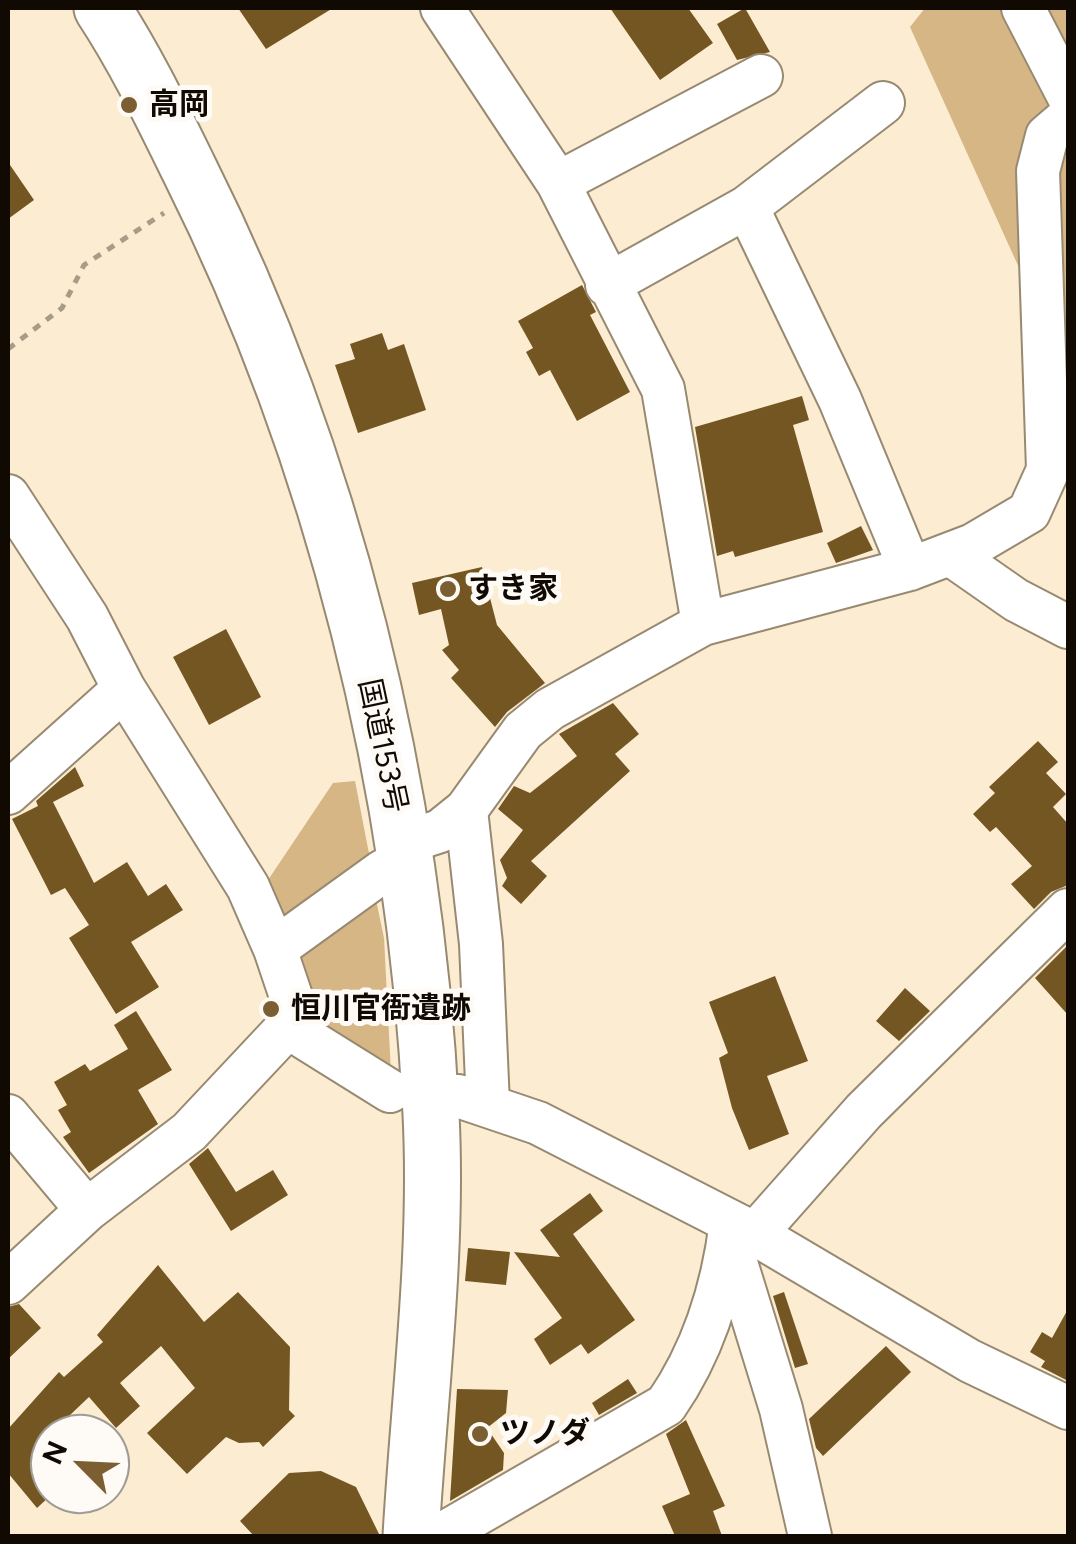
<!DOCTYPE html>
<html>
<head>
<meta charset="utf-8">
<style>
	body { margin:0 }
	#map { position:relative; width:1076px; height:1544px; overflow:hidden; background:#fcecd2; font-family:Figtree,sans-serif }
	canvas { display:block }
	.frame { position:absolute; inset:0; border:10px solid #100a03; pointer-events:none }
	.north { position:absolute; left:30px; top:1414px; width:100px; height:100px; box-sizing:border-box; background:#fefbf6; border:2px solid #9f9b95; border-radius:50%; rotate:294deg; font-size:28px; font-weight:700; line-height:40px; text-align:center; color:#100a03 }
	.north::after { content:''; display:block; margin:auto; width:35px; height:45px; background:#7b5f32; clip-path:polygon(50% 0,100% 100%,50% 72%,0 100%) }
</style>
</head>
<body>
<div id="map">
<canvas width="1076" height="1544"></canvas>
<div class="frame"></div>
<div class="north">N</div>
</div>
<script>
const g = document.querySelector('canvas').getContext('2d');
g.lineJoin = 'round';
function fill(path, color) { g.fillStyle = color; g.fill(path, 'evenodd'); }
function trace(path, color, width, dash) { g.strokeStyle = color; g.lineWidth = width; g.lineCap = dash ? 'butt' : 'round'; g.setLineDash(dash || []); g.stroke(path); }
function label(font, color, halo, rows, align = 'center') {
  g.font = font + ' Figtree,"Noto Sans JP",sans-serif'; g.lineWidth = 10; g.setLineDash([]); g.textBaseline = 'middle'; g.strokeStyle = halo; g.fillStyle = color; for (const [text, x, y, turn = 0] of rows) {
    g.save(); g.translate(x, y); g.rotate((+turn || 0) * Math.PI / 180); g.textAlign = isNaN(turn) ? turn : align; if (halo) g.strokeText(text, 0, 0); g.fillText(text, 0, 0); g.restore();
  }
}
fill(new Path2D(`
	M925 8H1068V376L910 27Z
	M355 781 371 864 281 925 262 889 333 783Z
	M375 895 384 938 391 1073 321 1032 296 945Z`), '#d5b684');
fill(new Path2D(`
	M238 8H333L266 49Z
	M610 8H688L713 43 660 80Z
	M745 8 770 52 737 60 717 24Z
	M8 162 34 200 8 219Z
	M582 285 596 312 590 315 630 392 577 421 550 370 539 376 526 352 533 348 518 321Z
	M382 333 388 350 404 344 426 410 358 433 335 365 355 359 350 344Z
	M802 396 809 420 793 425 823 532 735 557 733 551 717 556 695 427Z
	M861 526 873 550 836 563 827 543Z
	M482 567 497 625 545 683 507 712 495 727 451 678 459 670 442 650 449 645 441 609 419 615 412 583Z
	M226 629 261 697 209 725 173 657Z
	M613 703 639 734 615 754 630 771 531 861 547 876 521 904 502 886 507 878 500 860 523 830 498 809 514 786 530 793 577 756 559 734Z
	M1038 741 1058 762 1046 773 1066 794 1053 807 1068 824V885L1051 892 1034 909 1011 884 1032 866 996 827 990 832 973 814 995 793 989 787Z
	M75 767 84 786 53 802 94 883 127 862 148 896 166 884 183 910 131 942 159 987 116 1014 69 938 89 925 65 888 51 895 12 819 38 806 36 801Z
	M1068 945V1015L1035 978Z
	M775 976 808 1061 767 1076 789 1134 749 1150 732 1108 719 1058 728 1053 709 1002Z
	M905 988 930 1011 899 1041 876 1021Z
	M136 1011 172 1070 138 1090 158 1124 89 1173 63 1137 71 1132 58 1110 67 1105 54 1082 85 1064 90 1071 128 1049 114 1025Z
	M208 1148 236 1192 273 1170 288 1195 231 1231 189 1164Z
	M590 1193 603 1211 573 1234 635 1320 588 1354 581 1344 550 1365 534 1339 562 1318 514 1252 560 1257 540 1230Z
	M468 1248 510 1252 506 1285 465 1281Z
	M158 1265 204 1322 238 1292 290 1347 289 1410 295 1416 263 1447 259 1442 239 1443 226 1437 187 1474 147 1433 195 1388 161 1346 120 1383 140 1406 116 1428 89 1397 50 1434V1496L37 1508 8 1473V1429L59 1372 64 1377 103 1342 97 1335Z
	M784 1292 808 1364 795 1368 773 1296Z
	M19 1304 41 1328 8 1359V1307Z
	M1068 1309V1381L1041 1367 1045 1361 1030 1352 1042 1332 1052 1338Z
	M886 1346 911 1372 823 1456 816 1448 809 1419Z
	M628 1379 637 1393 599 1415 592 1403Z
	M457 1389 508 1390 506 1413 487 1428 504 1453 503 1470 450 1501Z
	M686 1420 725 1506 713 1511 722 1536H675L662 1506 690 1494 666 1434Z
	M321 1471 356 1487 380 1536H254L240 1521 289 1473Z`), '#745622');
const minor = new Path2D(`
	M442 8 558 183 663 389 703 624
	M1023 8 1068 95
	M558 183 761 76
	M747 207 840 400 910 569
	M607 285 747 207 883 103
	M8 496 87 617 124 689 248 887 275 949 305 1038 390 1091
	M950 554 1016 600 1068 627
	M8 793 124 689
	M466 810 481 944 488 1105
	M403 843 440 831 466 810 523 731 550 709 703 624 910 569 973 545 1029 512 1048 470 1038 171 1047 136 1068 118
	M275 949 383 871 407 867
	M458 1096 538 1123 755 1234 970 1361 1068 1408
	M8 1116 87 1210
	M755 1234 864 1111 1068 910
	M726 1256 737 1266 781 1409 810 1536
	M8 1283 87 1210 189 1132 297 1017
	M439 1536 666 1405C704 1350 723 1288 731 1222`);
const highway = new Path2D(`
	M102 8C135 58 162 114 189 169 335 460 415 789 431 1114 438 1254 419 1397 411 1536`);
trace(minor, '#988971', 46);
trace(highway, '#988971', 59);
trace(new Path2D(`
	M8 349 62 308 84 265 164 213`), '#a89c88', 5, [8, 8]);
trace(minor, '#fff', 42);
trace(highway, '#fff', 55);
for (const [x, y, r, color] of [
	[129,105,10,"#7b5f32"],
	[448,589,10,"#7b5f32"],
	[271,1009,10,"#7b5f32"],
	[480,1434,10,"#7b5f32"]
]) { const dot = new Path2D(); dot.arc(x, y, r, 0, 2 * Math.PI); g.fillStyle = color; g.fill(dot); trace(dot, '#fefbf6', 4); }
label('bold 30px', '#100a03', '#fefbf6', [
	["高岡",149,105],
	["すき家",468,589],
	["恒川官衙遺跡",291,1009],
	["ツノダ",500,1434]
], 'left');
label('30px', '#100a03', '#fefbf6', [
	["国道153号",382,746,78]
]);
</script>
</body>
</html>
